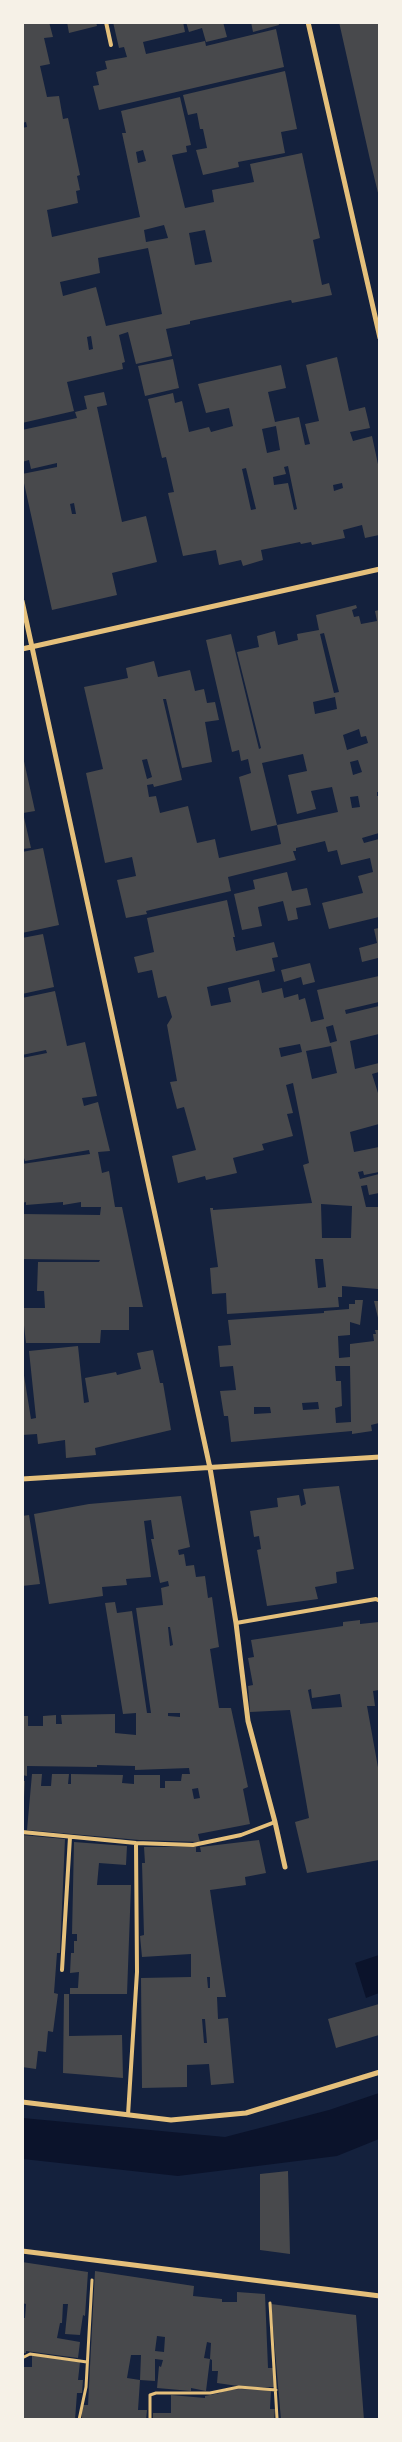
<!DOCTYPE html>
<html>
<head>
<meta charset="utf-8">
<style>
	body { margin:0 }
	#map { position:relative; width:402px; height:2442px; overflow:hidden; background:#14213d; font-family:Montserrat,sans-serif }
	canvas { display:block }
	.frame { position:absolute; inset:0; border:24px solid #f6f1e7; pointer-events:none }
</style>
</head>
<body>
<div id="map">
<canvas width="402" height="2442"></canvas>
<div class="frame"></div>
</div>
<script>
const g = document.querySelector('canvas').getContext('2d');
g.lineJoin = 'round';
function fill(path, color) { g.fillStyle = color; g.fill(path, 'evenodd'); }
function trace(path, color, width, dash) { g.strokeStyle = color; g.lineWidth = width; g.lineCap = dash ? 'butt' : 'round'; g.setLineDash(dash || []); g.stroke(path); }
fill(new Path2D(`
	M379 1955V1993L366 1998 355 1963Z
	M379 2093V2139L337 2156 178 2176 23 2159V2118L225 2137 329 2110Z`), '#0b132b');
fill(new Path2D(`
	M22 22H49L53 37 44 38 50 64 40 66 47 97 59 96 63 119 68 118 80 175 77 176 80 190 76 191 78 203 47 210 52 237 140 217 122 133H126L121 111 180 97 191 145 186 146 187 152 172 155 185 208 214 202 212 190 254 182 250 164 302 153 320 238 313 240 322 285 329 283 332 295 292 303 291 300 190 321V324L166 329 172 356 136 364 128 332 119 335 125 362 122 363 123 369 67 382 74 411 22 423V128L27 127 26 122 22 123ZM143 150 146 161 138 163 136 152ZM164 225 168 238 146 242 144 230ZM205 230 212 262 195 265 189 233ZM148 248 162 314 106 326 96 287 63 296 60 282 100 273 98 258ZM91 336 93 349 89 350 87 337Z
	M67 22H96L97 26 69 33Z
	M113 22H183L185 32 143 42 146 54 205 41 206 46 276 29 284 67 99 110 93 86 99 85 96 72 107 69 105 61 127 57 124 47 119 48Z
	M186 22H223L227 37 206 42 202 28 189 32Z
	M251 22H278L279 25 253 32Z
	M339 22H379V197L371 164Z
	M285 71 297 129 281 132 285 153 238 162 239 167 203 175 196 150 207 148 203 129H200L197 113 188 115 183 95Z
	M337 357 349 411 365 407 370 428 350 432 353 441 372 436 379 469V535L365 538 362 525 343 530 345 538 326 542 312 545 311 542 301 544 300 542 261 550 263 560 243 566 241 560 219 565 216 550 183 556 168 493 174 492 166 457 162 458 148 399 173 393 175 403 182 401 189 432 209 427 211 432 233 426 229 408 206 413 198 384 281 365 286 388 268 392 275 422 299 417 305 445 310 444 305 424 319 421 306 365ZM276 426 280 450 267 453 262 429ZM288 466 297 509 294 510 288 483 274 485 273 477 286 474 284 467ZM246 468 256 509 251 510 242 469ZM342 483 343 488 334 491 333 485Z
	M173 359 179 388 145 396 138 366Z
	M104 392 107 405 97 407 122 522 146 516 157 562 112 573 117 595 52 610 22 474 57 467V463L31 469 29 460 22 462V430L77 418 75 412 87 409 84 396ZM74 503 76 514H72L70 504Z
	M356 605 357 608 352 610 354 617 359 616 361 624 377 621 375 611 379 610V792H377V796H379V833L362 838 364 843 379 839V917L329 929 322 903 363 893 358 876 373 872 370 858 341 865 337 850 328 852 325 841 296 848V851H293L296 860 228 877 231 891 146 911 147 914 126 918 117 880 136 876 132 857 105 863 86 773 103 769 84 687 128 678 126 668 154 661 158 677 190 670 195 691 204 689 207 703 215 702 219 720 205 722 212 762 182 768 166 699H163L182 780 154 787 153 784 147 785 149 797 156 796 160 813 188 806 197 843 215 839 219 858 281 844 277 825 251 831 239 777 251 773 248 759 241 761 239 750 232 752 206 640 231 634 259 749 261 748 237 652 259 647 257 636 275 631 278 645 298 640 297 634 319 630 316 615ZM324 633 339 692 334 693 320 634ZM335 697 337 709 315 714 313 702ZM359 729 361 737 366 736 368 743 347 750 343 735ZM303 754 307 771 288 775 297 814 316 809 311 791 332 787 338 812 277 825 262 763ZM147 759 152 777 147 779 142 760ZM358 760 362 772 353 775 350 762ZM358 796 360 807 352 808 350 797Z
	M22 752 35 811 23 813 31 848 22 849Z
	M43 848 59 925 22 933V852Z
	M287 872 292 891 307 888 311 905 296 908 298 919 288 921 283 901 258 907 262 926 242 930 234 894 255 889 253 880Z
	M227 900 235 937H233L236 951 274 942 278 957 272 958 275 971 207 987 211 1006 231 1002 228 988 259 980 262 993 282 988 284 998 298 994 299 1000 305 998 311 1022 324 1019 317 990 379 976V1002L345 1010 346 1014 379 1006V1034L350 1041 355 1069 379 1063V1072L372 1074 378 1093H379V1124L350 1132 354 1152 379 1147V1172L364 1175 363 1171 358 1172 360 1179 379 1174V1193L369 1195 367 1185 361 1186 366 1207H379V1294H378V1289L342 1286V1297H338L339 1307 227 1314 226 1293 212 1294 210 1268 218 1267 210 1208H213V1210L312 1203 303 1165 309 1163 293 1083 286 1085 293 1113 287 1114 293 1136 262 1144 264 1150 233 1158 237 1173 206 1180 205 1176 178 1183 172 1156 196 1150 184 1107 177 1109 170 1082 177 1081 167 1025 172 1017 166 996 158 998 152 970 138 973 134 957 154 952 147 918ZM333 1025 337 1041 330 1043 326 1027ZM300 1044 302 1052 281 1057 279 1048ZM331 1046 337 1073 312 1079 306 1051ZM321 1204 352 1206 351 1238H322ZM315 1259H323L326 1287 318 1288Z
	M379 928V962L378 958 362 962 359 948 377 943 374 929Z
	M43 934 54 987 22 994V938Z
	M310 963 315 982 303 985 301 977 284 982 281 970Z
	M55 991 67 1046 85 1042 97 1096 82 1098 84 1106 98 1102 110 1151 98 1152 102 1173 109 1171 115 1207H122L143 1307H129V1330H101L100 1343H26L22 1308H45L44 1291H37L38 1262H99L100 1260 22 1259V1214L100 1215 101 1207H81V1202L63 1205V1202L26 1205V1202L22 1203V1164L90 1154 89 1150 25 1161 22 1152V1058L47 1053 46 1050 22 1055V998Z
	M355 1300H363L360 1325 350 1322V1335L338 1336 339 1358 350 1357V1344L374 1341 373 1334H376L375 1330H379V1423L371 1425 372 1431 352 1434V1431L231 1442 228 1416H224L220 1391 236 1390 233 1366 220 1367 218 1346 231 1345 228 1320 324 1313V1311L349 1309V1304H355ZM335 1366H350L351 1422 336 1423 335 1408 342 1406 341 1381H336ZM318 1402 319 1409 303 1410 302 1403ZM254 1407H270L271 1413 254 1414Z
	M374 1301H379V1322Z
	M78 1346 84 1403 89 1402 85 1378 116 1372 117 1375 141 1369 137 1353 153 1350 160 1383H163L171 1430 95 1448 96 1455 66 1458 65 1440 38 1444 37 1434 22 1435V1363L31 1419 36 1418 29 1351Z
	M339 1486 354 1569 336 1572 337 1583 315 1587 318 1599 267 1606 257 1550 261 1549 259 1536 254 1537 250 1511 278 1507 277 1498 299 1495 301 1506 306 1504 303 1489Z
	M181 1496 190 1547 178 1550 179 1555 184 1554 186 1566 194 1565 196 1577 205 1576 208 1598 212 1597 219 1647 210 1649 219 1708H231L248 1787 243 1789 250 1824 198 1834 200 1842 139 1840 27 1830 32 1774H42L41 1786H51L52 1774H69L68 1784H71V1774L123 1775 122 1783 134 1784V1775H160V1788H165V1781H181L182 1774H190L189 1768 135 1770V1766L97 1765V1767L27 1766V1776L22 1775V1716H28V1726H43V1716L56 1715V1724H62L61 1715 115 1714V1733L136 1735V1713L123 1714 105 1603 115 1602 117 1613 132 1611 147 1713H151L136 1608 163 1605 161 1588 169 1586 168 1581 160 1583 151 1539H154L151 1520 144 1521 151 1577 126 1579 127 1585 102 1587 103 1596 49 1604 34 1514 89 1504ZM168 1627H170L173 1645 170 1646ZM168 1713H180V1717L168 1716ZM198 1788 200 1798 194 1799 192 1789Z
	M29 1515 40 1584 22 1586V1516Z
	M360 1620V1624L379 1622V1690L373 1691 375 1706H367L379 1773V1860L307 1873 295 1822 309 1818 290 1710 250 1712 248 1686 253 1685 248 1658 254 1657 251 1640 343 1626V1622ZM311 1689 312 1698 340 1694 342 1707 312 1709 308 1690Z
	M22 1781H25L24 1798H22Z
	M22 1835 65 1839 60 1953H57L54 1993 58 1994 53 2032 48 2031 46 2052 38 2051 36 2069 22 2067Z
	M259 1840 266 1873 245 1877 246 1885 210 1890 226 1997H217L218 2019 228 2018 234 2083 211 2085 209 2064 187 2065V2087L142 2088 141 1978 191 1977V1954L142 1957 140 1936 144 1935 142 1863H145L144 1847H196V1852H201L200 1847ZM207 1977H210V1988H208ZM202 2019H205L207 2043H204Z
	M74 1842 127 1846 126 1865 99 1863 97 1885H131L127 1994H70V1988H78L79 1972 70 1973 71 1953H74V1941H77V1934H72Z
	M64 1994H69V2036L122 2035 123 2078 63 2073Z
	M379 2004V2035L336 2048 328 2019Z
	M288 2171 290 2254 260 2250V2174Z
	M22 2262 88 2272 85 2316 83 2315 80 2335 65 2334 68 2304H63L62 2323H60L57 2338 80 2342 78 2358 26 2351V2353H22V2318H25L26 2304 22 2303Z
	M95 2271 194 2286 193 2296 222 2299V2302H237V2292L265 2294 268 2368H273L275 2387H245L217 2383 218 2371H212V2360L210 2359 211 2343 207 2342 204 2358 210 2359 206 2391 191 2388V2391L157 2388 159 2366 161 2367 163 2360 155 2359V2381L140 2380 138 2410H147L146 2420H82V2405H88ZM157 2336 165 2337 164 2352 155 2351ZM131 2355H141L140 2380 127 2378Z
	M271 2304 356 2315 364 2420H281Z
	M32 2355 80 2362 78 2380H83L82 2393H77L75 2420H22V2367H32Z
	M239 2389 271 2390 270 2409H275L274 2420H153V2413H171V2395L205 2398V2396L220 2393 221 2391Z`), '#48494c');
trace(new Path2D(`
	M270 2303 277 2418
	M22 2358 30 2354 87 2362
	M79 2420 86 2387 92 2280
	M150 2420V2395L156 2393H210L239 2387 276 2390`), '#e5c07b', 3);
trace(new Path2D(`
	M106 22 111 45
	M236 1623 376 1599 380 1601
	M22 1832 136 1843 193 1845 241 1835 275 1822
	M62 1970 70 1837
	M128 2115 137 1972 136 1843`), '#e5c07b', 4);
trace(new Path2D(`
	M308 22 380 338
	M22 601 210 1468 236 1623 248 1721 275 1822 285 1867
	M22 649 380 569
	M22 1479 380 1457
	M22 2102 171 2120 246 2113 380 2072
	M22 2251 380 2296`), '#e5c07b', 5);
</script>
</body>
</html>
